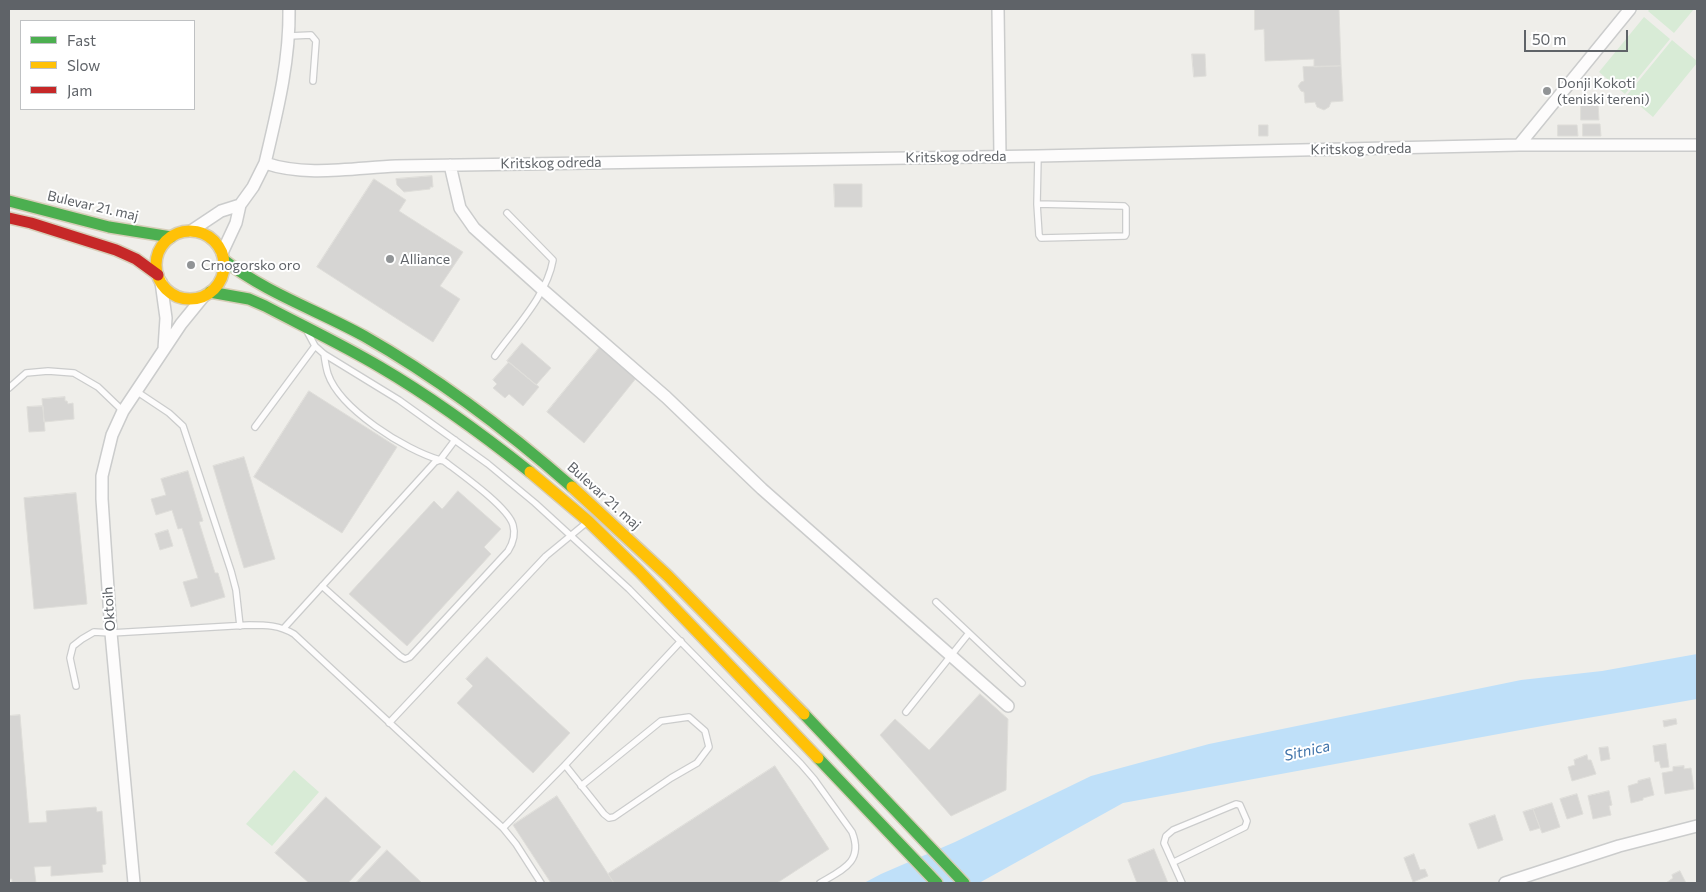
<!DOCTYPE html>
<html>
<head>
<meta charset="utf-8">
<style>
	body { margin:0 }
	#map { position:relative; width:1706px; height:892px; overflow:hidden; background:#efeeea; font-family:Commissioner,sans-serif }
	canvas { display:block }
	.frame { position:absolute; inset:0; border:10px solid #5f6368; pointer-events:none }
	.legend { position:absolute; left:20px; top:20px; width:175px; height:90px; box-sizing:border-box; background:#fff; border:1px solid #bfc1c3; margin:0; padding:6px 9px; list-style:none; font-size:15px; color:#5f6368 }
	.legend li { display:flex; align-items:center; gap:10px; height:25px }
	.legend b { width:25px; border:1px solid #bfc1c3 }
	.scale { position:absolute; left:1524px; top:30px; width:104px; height:22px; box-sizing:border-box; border:2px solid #5f6368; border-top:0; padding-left:6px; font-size:15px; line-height:18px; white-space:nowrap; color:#5f6368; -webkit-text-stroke:4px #fff; paint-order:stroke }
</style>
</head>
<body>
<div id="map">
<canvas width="1706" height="892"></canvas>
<div class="frame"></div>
<ul class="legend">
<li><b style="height:6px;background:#4caf50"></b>Fast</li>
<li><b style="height:6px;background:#ffc107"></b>Slow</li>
<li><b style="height:6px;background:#c62828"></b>Jam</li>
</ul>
<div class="scale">50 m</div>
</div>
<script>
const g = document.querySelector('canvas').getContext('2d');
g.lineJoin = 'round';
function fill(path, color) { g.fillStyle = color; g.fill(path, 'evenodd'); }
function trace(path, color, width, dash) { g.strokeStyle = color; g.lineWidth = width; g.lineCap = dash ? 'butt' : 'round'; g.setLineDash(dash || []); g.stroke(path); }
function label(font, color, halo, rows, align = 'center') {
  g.font = font + ' Commissioner,sans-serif'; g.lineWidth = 4; g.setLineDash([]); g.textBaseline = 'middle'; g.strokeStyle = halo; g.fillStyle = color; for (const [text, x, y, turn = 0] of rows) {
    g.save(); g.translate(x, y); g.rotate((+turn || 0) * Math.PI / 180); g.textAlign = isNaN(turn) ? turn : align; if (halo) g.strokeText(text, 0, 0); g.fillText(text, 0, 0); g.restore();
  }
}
fill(new Path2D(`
	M1650 9H1694L1674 33 1648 11Z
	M1644 17 1670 39 1625 94 1599 72Z
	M1672 40 1697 61V63L1653 117 1627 95Z
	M294 770 319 792 272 846 246 824Z`), '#d8ebd6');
fill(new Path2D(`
	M1697 654V699L1553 724 1123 803 979 883H864L881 874 955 842 1091 776 1209 744 1521 680 1602 671Z`), '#bfe0f9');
const building = new Path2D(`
	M1255 9H1339L1341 66 1314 67V59L1265 61 1264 29 1255 30Z
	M1192 54H1205L1206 76 1194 77Z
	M1341 66 1343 101 1331 102 1329 107 1324 110 1317 107 1315 102 1305 103 1304 92 1301 91 1298 86 1301 82 1304 81 1303 67Z
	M1581 103H1598L1599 120H1581Z
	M1583 124H1600L1601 136H1583Z
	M1259 125H1268V136H1259Z
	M1558 125H1577L1578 136H1558Z
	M432 176 433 187H430V189L404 192 397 185 396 179Z
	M374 179 406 200 399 211 463 252 440 286 460 299 433 342 317 267Z
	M834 184H862V207H835Z
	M522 343 551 368 536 385 507 361Z
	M600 347 637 377 584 443 547 412Z
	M509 362 539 387 523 406 509 394 505 398 493 388 497 384 493 380Z
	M309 391 397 447 342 533 254 477Z
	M65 397V401H67L68 404 73 403 74 419 44 422 42 399Z
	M43 406 45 431 29 432 27 407Z
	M244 457 275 559 244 568 213 466Z
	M188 471 203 521 199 522 215 573H218L225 597 191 607 183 582 198 578 182 528 178 529 172 510 156 515 151 499 166 495 161 479Z
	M458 491 501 529 484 547 491 554 407 646 349 594 434 501 442 509Z
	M76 493 87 604 34 609 24 498Z
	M168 530 173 546 160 550 155 534Z
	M487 657 570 733 533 773 457 703 473 686 466 679Z
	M980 694 1008 719 1006 790 951 816 880 735 895 719 929 750Z
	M20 715 29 823 47 822 46 811 96 807 97 812 102 811 106 864 102 865 103 872 51 876V866L34 867 36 883H12V879H9V716Z
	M1676 719 1677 724 1664 727 1663 721Z
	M1666 744 1669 767 1661 768 1659 761 1655 762 1653 746Z
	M1608 747 1610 759 1601 761 1599 748Z
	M1587 755 1588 760H1591L1596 774 1572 781 1568 767 1575 765 1574 760Z
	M775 766 829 849 777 883H614L608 874Z
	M1684 766V769L1691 768 1694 789 1665 794 1662 773 1673 771V767Z
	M1650 778 1654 795 1643 798V800L1631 803 1628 786 1638 783V781Z
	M1609 791 1612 805 1609 806 1611 815 1593 819 1588 796Z
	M1577 794 1583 814 1567 819 1560 799Z
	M557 796 608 874 614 883H551L513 825Z
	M326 797 381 847 348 883H309L275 853Z
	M1552 803 1560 827 1542 833 1533 809Z
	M1533 809 1540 828 1530 831 1523 812Z
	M1495 815 1503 840 1478 849 1469 824Z
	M1154 849 1168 883H1137L1128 860Z
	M387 850 422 883H356Z
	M1414 854 1420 870 1425 869 1428 876 1413 882 1404 858Z
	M1680 871 1686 883H1666L1673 878 1672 875Z`);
fill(building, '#d6d5d3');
trace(building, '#deddd9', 1);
const lane = new Path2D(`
	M289 36 311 35 316 41 313 81
	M1037 204 1124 206 1126 208V234L1125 236 1041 238 1039 235 1037 204 1038 156
	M308 333 315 346 324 354 399 400 488 464 535 503 629 589 801 764 814 779 852 832C864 862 842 870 820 883
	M324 354C325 361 326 368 328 374 340 409 405 450 440 460L455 440
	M495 356C516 327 547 295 553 260L507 213
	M9 388 26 373 48 371 74 373 98 387 123 411
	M136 391 169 413 183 426 231 571 236 590 240 626
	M255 427 315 346
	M936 602 969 633
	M284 628 435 462 440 460 444 461C461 474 508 507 513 525 516 535 513 543 508 551L410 657 405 659 400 656 322 586
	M76 686 70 658 73 646 82 639 94 632 111 633 249 625C266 625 279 625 294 634L503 828 516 844 541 883
	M906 712 969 633 1022 683
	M389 723 546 556 586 523
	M565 765 604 814 609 818 614 817 671 778 697 763 709 747 705 731 689 717 661 721 581 786
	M503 828 565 765 681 641
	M1174 862 1245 827 1247 821 1240 805 1236 804 1173 830 1166 836 1164 843 1182 883`);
const street = new Path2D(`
	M998 9 1000 156
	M1519 145 1630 9
	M265 163C277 112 290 61 289 9
	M450 165 460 208 474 228 543 290 666 397 762 489 1008 706
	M191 231 221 211 240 205
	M222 253 236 223 240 205 253 187 265 163C305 177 354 168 396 166L1038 156 1519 145H1697
	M161 282 166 318 164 349
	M134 883 111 633 102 499V476L112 435 123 411 181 324 203 297
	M1505 883 1619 846 1697 826`);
const fast = new Path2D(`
	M9 201 109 227 171 237
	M224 260C266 293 317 310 364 336 438 378 508 431 572 487
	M210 292 249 299 265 306C303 326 343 345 380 367 433 398 482 434 530 472
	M804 714 964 883
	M818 758 937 883`);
const slow = new Path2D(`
	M156 265a34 34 0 1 1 68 0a34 34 0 1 1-68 0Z
	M530 472 588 521 639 571 818 758
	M572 487 668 576 804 714`);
const jam = new Path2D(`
	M9 218 31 223 116 250 136 259 158 275`);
trace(lane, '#cbcccc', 8);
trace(street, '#cbcccc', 14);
trace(fast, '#d7ceb8', 14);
trace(slow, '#d7ceb8', 14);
trace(jam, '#d7ceb8', 14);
trace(lane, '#fdfcfc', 5.5);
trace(street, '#fdfcfc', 11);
trace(fast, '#4caf50', 11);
trace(slow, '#ffc107', 11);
trace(jam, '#c62828', 11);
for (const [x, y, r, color] of [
	[1547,91,5,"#919496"],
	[390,259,5,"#919496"],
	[191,265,5,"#919496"]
]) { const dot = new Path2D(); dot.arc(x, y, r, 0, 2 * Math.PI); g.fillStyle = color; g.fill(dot); trace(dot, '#fff', 2); }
label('14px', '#5f6368', '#fff', [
	["Donji Kokoti",1557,83],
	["(teniski tereni)",1557,99],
	["Alliance",400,259],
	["Crnogorsko oro",201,265]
], 'left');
label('14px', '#5f6368', '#fff', [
	["Kritskog odreda",1361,149,-1],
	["Kritskog odreda",956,157,-1],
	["Kritskog odreda",551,163,-1],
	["Bulevar 21. maj",93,206,13],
	["Bulevar 21. maj",604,496,42],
	["Oktoih",109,609,-94]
]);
label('italic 15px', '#4174aa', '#fff', [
	["Sitnica",1307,751,-13]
]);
</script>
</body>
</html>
